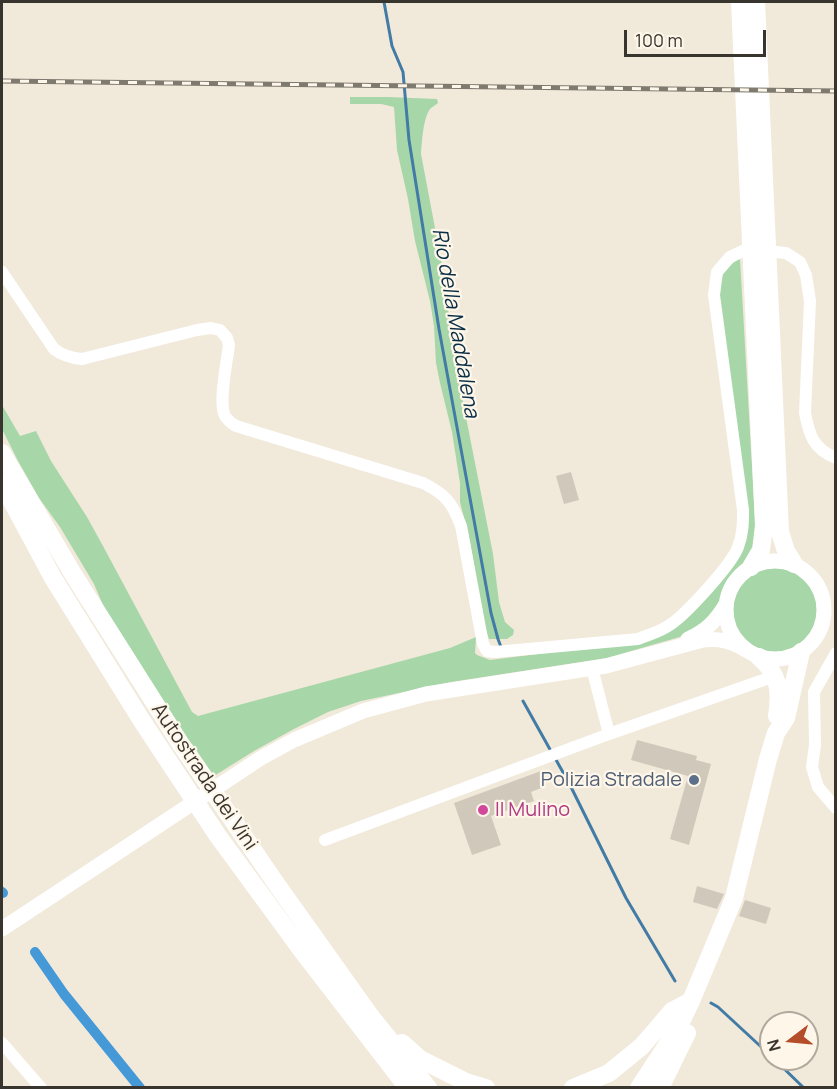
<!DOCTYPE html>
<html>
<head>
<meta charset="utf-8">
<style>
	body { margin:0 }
	#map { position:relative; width:837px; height:1089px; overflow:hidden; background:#f1e9da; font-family:Manrope,sans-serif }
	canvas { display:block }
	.frame { position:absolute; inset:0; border:3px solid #38352f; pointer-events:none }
	.north { position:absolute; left:759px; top:1011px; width:60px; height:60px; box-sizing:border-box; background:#fef6e8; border:2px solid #afa99e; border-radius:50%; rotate:254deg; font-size:16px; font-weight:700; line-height:24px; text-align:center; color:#38352f }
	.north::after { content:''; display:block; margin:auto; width:21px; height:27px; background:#b44d29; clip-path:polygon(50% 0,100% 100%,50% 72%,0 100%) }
	.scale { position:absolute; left:624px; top:30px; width:142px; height:27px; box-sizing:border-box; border:3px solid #38352f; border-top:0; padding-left:8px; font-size:18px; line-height:21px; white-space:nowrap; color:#38352f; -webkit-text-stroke:4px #fef6e8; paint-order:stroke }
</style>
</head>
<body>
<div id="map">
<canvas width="837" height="1089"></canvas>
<div class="frame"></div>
<div class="north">N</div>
<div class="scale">100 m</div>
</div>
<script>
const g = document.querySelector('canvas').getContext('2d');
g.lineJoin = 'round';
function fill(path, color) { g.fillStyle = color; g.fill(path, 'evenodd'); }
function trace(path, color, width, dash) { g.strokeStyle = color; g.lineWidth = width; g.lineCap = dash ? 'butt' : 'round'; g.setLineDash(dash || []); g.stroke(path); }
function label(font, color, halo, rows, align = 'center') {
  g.font = font + ' Manrope,sans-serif'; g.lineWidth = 4.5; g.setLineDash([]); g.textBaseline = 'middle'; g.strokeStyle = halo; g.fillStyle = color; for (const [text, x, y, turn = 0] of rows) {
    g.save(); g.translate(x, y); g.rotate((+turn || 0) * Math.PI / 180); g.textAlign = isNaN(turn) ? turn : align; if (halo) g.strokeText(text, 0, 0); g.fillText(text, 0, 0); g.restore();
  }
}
fill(new Path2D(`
	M350 97H388L437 99 438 103C437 104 431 108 430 109 423 119 422 142 421 154L442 265 450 324 462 397 493 554 499 602 505 622 514 630 513 635 507 639H489L484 624 470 542 460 502V483L452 432 440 383 436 363 434 326 430 301 415 241 408 199 397 150 394 107 381 104H350Z
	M740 259 756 536 751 556 727 580 717 611 690 634 607 658 451 682 361 701 328 712 294 729 254 751 214 776 192 744 183 737 111 624 94 584 60 527 39 498 18 461 2 429V405L20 436 36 431 51 461 87 517 103 546 192 712 198 716 450 648 476 637 475 653 477 655 490 660 634 642 658 635 743 544 719 296C720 278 722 267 740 259Z
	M733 610a42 42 0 1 1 84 0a42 42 0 1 1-84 0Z`), '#a7d7a8');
trace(new Path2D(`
	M384 2 392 46 403 72 409 140 439 329 491 613 498 639 501 647
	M523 701 552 753
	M555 758 569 783 626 898 675 981
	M711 1003 718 1007 771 1056
	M774 1059 804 1088`), '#427ba5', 3);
trace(new Path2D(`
	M2 892 3 893
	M35 952 64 994 140 1088`), '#4699d7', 10);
fill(new Path2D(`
	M571 472 579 500 564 504 556 476Z
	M637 740 697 756 696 760 711 764 689 845 670 839 688 776 631 760Z
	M541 771 546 786 531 792 534 801 491 816 501 845 472 855 454 803Z
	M697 886 724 894 717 909 693 902Z
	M745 900 771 908 766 924 739 916Z`), '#d0c9bb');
trace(new Path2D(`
	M2 272 54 349C63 356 71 358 82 359L197 330 211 328 220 330 227 338 229 345C227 362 218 403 225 416 228 421 231 423 236 426L423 483C445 494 452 502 461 526L483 644 487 651 495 652 638 639C648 635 659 632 668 626 684 617 732 564 738 547 743 534 743 523 743 510L714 295 717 272 730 257 747 249 786 253 800 262 806 275 810 301 805 413C809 434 813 449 836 458
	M836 653 814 692 815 745 812 767 818 787 836 808
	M609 734 775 676
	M325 840 609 734 592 668
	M2 1043 41 1088`), '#fff', 12);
trace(new Path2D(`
	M726 610a49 49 0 1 1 98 0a49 49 0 1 1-98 0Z
	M688 639C706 631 716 621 726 604
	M2 929 261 758 294 740 363 711 426 694 606 666 703 640C720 638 731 641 746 650`), '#fff', 15);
trace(new Path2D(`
	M740 2 764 526 761 550 751 567
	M756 2 780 532 786 551 794 564
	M2 453 73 574 180 743 275 882 371 1017 428 1088
	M2 483 53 578 142 721 218 836 303 952 408 1088
	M759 657C779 674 781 691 777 716
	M402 1043 420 1059 466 1082 486 1088
	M573 1088 609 1073 642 1046 672 1011 691 1001
	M639 1088 677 1030 691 1001 734 898 768 759 776 733 786 718 801 652
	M660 1088 687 1033`), '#fff', 18);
const rail = new Path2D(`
	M2 81 836 91`);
trace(rail, '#7f7a70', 5);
trace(rail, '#fef6e8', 3, [9]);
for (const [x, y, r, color] of [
	[694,780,6,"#5c6f8a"],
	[483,810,6,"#d1479c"]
]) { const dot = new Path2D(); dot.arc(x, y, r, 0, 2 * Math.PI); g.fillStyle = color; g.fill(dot); trace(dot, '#fef6e8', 2); }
label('20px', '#38352f', '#fef6e8', [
	["Autostrada dei Vini",204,777,56]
]);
label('20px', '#4e5e75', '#fef6e8', [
	["Polizia Stradale",682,780]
], 'right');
label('20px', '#b23c85', '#fef6e8', [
	["Il Mulino",495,810]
], 'left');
label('italic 21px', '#092e47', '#fef6e8', [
	["Rio della Maddalena",455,323,80]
]);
</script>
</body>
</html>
